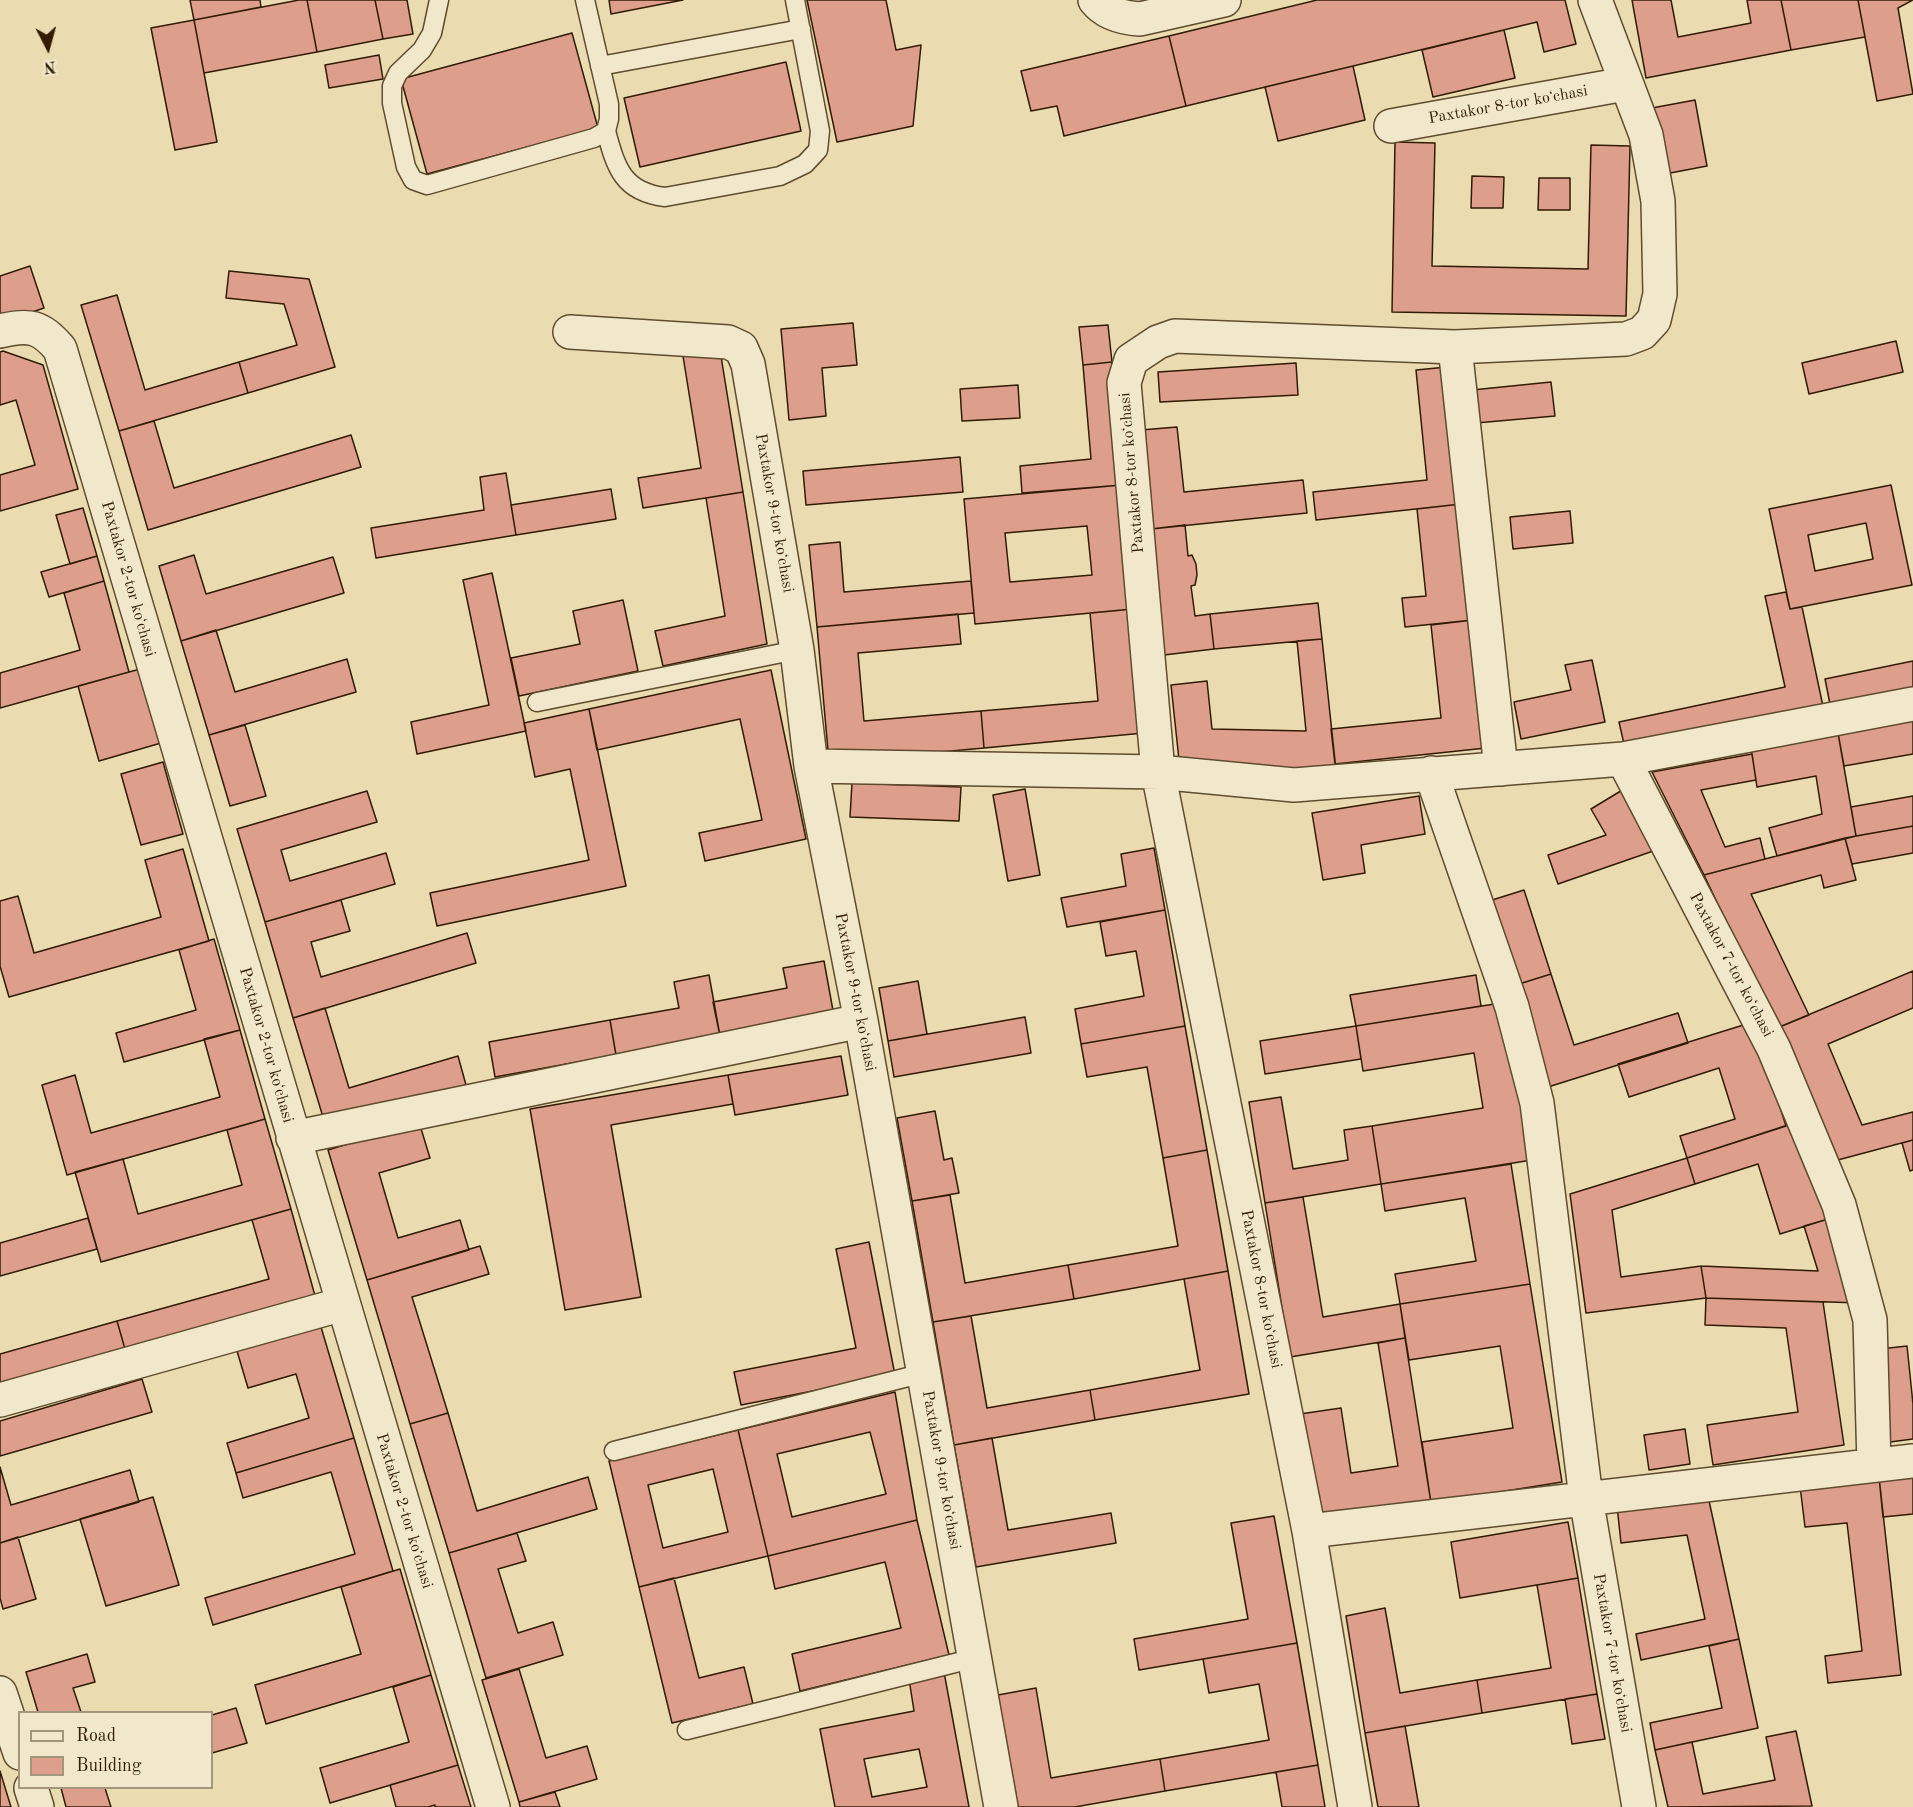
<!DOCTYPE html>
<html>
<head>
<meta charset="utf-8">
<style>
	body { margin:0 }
	#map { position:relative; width:1913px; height:1807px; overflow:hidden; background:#eadcb0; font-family:"Old Standard TT",serif }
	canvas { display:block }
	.legend { position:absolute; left:18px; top:1711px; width:195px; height:78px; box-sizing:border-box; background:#f1e8cc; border:2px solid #a4967b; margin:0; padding:8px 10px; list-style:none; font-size:18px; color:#311b02 }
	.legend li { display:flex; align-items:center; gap:12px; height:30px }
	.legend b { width:30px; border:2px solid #a4967b }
	.north { position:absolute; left:18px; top:18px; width:60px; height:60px; -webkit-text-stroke:4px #f1e8cc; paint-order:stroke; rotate:174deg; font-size:16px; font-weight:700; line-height:24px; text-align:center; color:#311b02 }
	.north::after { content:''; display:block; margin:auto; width:21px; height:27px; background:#311b02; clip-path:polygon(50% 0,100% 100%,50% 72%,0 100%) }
</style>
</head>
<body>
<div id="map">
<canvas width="1913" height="1807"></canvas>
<ul class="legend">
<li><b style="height:8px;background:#f1e8cc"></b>Road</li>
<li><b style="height:16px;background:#dd9e8b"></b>Building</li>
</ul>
<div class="north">N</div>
</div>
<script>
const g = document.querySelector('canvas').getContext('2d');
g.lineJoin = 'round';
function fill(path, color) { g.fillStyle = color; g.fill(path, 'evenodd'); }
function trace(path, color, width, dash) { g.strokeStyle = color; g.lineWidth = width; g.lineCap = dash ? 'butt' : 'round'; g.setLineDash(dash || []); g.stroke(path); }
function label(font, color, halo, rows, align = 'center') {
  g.font = font + ' "Old Standard TT",serif'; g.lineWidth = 4.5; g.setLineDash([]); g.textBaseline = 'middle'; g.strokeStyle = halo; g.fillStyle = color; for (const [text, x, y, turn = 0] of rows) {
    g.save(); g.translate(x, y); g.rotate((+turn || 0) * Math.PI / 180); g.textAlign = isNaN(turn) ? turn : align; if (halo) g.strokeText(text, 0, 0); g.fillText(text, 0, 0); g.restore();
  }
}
const building = new Path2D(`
	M190 0H260L261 7 194 20Z
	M299 0H307L317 52 204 73 194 20Z
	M307 0H375L383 39 317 52Z
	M375 0H407L413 34 383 39Z
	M609 0H683L611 14Z
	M807 0H886L896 50 921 45 913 126 837 142Z
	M1317 0H1565L1576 44 1544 52 1537 22 1186 106 1169 36Z
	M1632 0H1671L1678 37 1751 23 1747 0H1781L1791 50 1646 78Z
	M1781 0H1858L1865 37 1791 50Z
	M1858 0H1913L1898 8 1913 94 1877 101Z
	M194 20 217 142 175 150 151 28Z
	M1504 30 1515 78 1433 97 1422 50Z
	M572 33 598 128 427 174 401 79Z
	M1169 36 1186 106 1064 136 1057 106 1031 111 1021 71Z
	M379 55 383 79 329 88 325 65Z
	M786 62 801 131 640 167 624 98Z
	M1353 66 1365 120 1278 141 1265 87Z
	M1695 100 1707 166 1665 174 1652 108Z
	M1395 142 1435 143 1432 266 1588 269 1591 145 1630 146 1626 316 1392 312Z
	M1472 176 1504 177 1503 208H1471Z
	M1539 178H1570V210H1538Z
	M30 266 44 308 0 323V276Z
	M229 271 309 279 335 367 248 393 239 362 297 345 284 304 226 298Z
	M117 295 145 390 239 362 248 393 119 431 81 305Z
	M853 323 857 365 822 368 826 416 789 420 781 329Z
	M1108 325 1112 362 1083 365 1079 327Z
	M1896 341 1903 372 1809 394 1802 363Z
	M720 350 743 492 643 508 638 478 701 468 683 356Z
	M3 351 43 365 78 489 0 511V475L35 465 16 400 0 405V352Z
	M1112 362 1122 485 1022 493 1020 466 1091 459 1083 365Z
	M1296 363 1298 395 1160 402 1158 372Z
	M1447 367 1461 504 1316 520 1313 492 1427 480 1416 370Z
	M1551 382 1555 416 1476 423 1472 390Z
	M1018 385 1020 418 962 421 960 389Z
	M154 421 174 488 351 435 361 467 148 530 119 431Z
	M1177 427 1184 492 1303 480 1307 513 1151 529 1141 430Z
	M960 457 963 492 806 505 803 471Z
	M506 473 516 535 376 558 371 528 484 510 480 477Z
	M1122 485 1133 609 975 624 964 499ZM1087 526 1092 575 1010 582 1005 533Z
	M1891 485 1912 585 1790 609 1769 509ZM1866 523 1873 559 1815 571 1808 535Z
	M611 489 616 519 516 535 511 505Z
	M743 492 767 644 663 666 655 631 725 616 706 498Z
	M1461 504 1473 620 1405 627 1402 598 1426 596 1417 509Z
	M83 508 97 556 70 564 56 515Z
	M1570 511 1573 543 1513 549 1510 517Z
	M1185 525 1188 556 1192 555 1196 564 1197 575 1195 585 1191 586 1195 616 1210 614 1214 649 1164 655 1151 529Z
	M840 542 844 592 971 581 974 613 817 627 809 545Z
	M194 555 206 594 333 557 344 593 181 641 159 566Z
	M97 556 104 581 49 597 41 572Z
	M492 573 526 731 417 754 411 722 489 705 463 580Z
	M104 581 129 672 0 708V673L80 650 64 593Z
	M1786 592 1790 609 1802 607 1824 711 1626 753 1619 722 1785 687 1765 596Z
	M623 600 638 671 519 696 511 658 580 644 573 611Z
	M1318 603 1322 639 1214 649 1210 614Z
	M1133 609 1144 733 984 748 981 711 1098 701 1090 613Z
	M958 614 961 644 858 653 864 721 981 711 984 748 829 762 817 627Z
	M1473 620 1486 748 1335 764 1331 729 1441 718 1431 625Z
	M216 630 235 692 347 659 356 692 209 735 181 641Z
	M1322 639 1336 770 1183 766 1179 760 1171 685 1207 681 1212 729 1306 731 1297 641Z
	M1592 660 1605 722 1521 739 1514 702 1571 690 1565 665Z
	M1913 661V697L1832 714 1825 679Z
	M140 669 161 743 99 761 78 686Z
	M771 670 806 839 705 861 699 833 762 820 740 719 597 750 589 709Z
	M589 709 626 886 437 926 430 893 589 860 570 769 535 777 524 723Z
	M1913 720V754L1844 766 1838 733Z
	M245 725 266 796 230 806 209 735Z
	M1838 733 1856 836 1777 856 1769 828 1822 814 1816 776 1757 787 1751 748Z
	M1752 754 1756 780 1701 790 1725 847 1760 838 1765 859 1704 875 1652 772Z
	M163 762 183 834 141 845 121 774Z
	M852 783 961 787 959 821 850 817Z
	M1025 789 1040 875 1008 881 993 795Z
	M1624 789 1659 849 1558 884 1548 855 1606 835 1591 809Z
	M367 791 377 822 281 850 290 881 386 853 395 884 265 922 237 829Z
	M1419 796 1425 834 1361 845 1365 873 1323 880 1312 813Z
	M1913 796V826L1856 836 1851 807Z
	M1913 826V853L1852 864 1845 838Z
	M1845 838 1856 880 1824 888 1821 875 1751 894 1809 1015 1777 1028 1704 875Z
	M1154 848 1165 910 1067 927 1061 898 1126 886 1121 854Z
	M183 849 209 941 9 997 0 966V901L18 896 34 953 161 917 145 860Z
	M1524 890 1551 974 1516 985 1489 901Z
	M341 900 350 931 311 942 321 977 467 933 476 963 293 1018 265 922Z
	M1165 910 1185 1026 1081 1044 1075 1009 1144 996 1136 951 1106 956 1100 922Z
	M214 939 240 1030 124 1062 116 1033 196 1010 179 950Z
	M824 961 834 1016 720 1036 713 1002 787 988 783 968Z
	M1913 971V1008L1828 1044 1862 1125 1913 1112V1140L1834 1161 1777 1028Z
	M1551 974 1574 1045 1678 1013 1688 1043 1548 1087 1516 985Z
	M709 975 720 1036 616 1055 610 1020 679 1008 674 982Z
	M1476 975 1481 1006 1356 1026 1350 995Z
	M918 981 927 1034 888 1041 879 988Z
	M1507 1002 1532 1160 1381 1184 1372 1126 1483 1108 1474 1053 1363 1071 1356 1026Z
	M325 1008 349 1088 458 1056 466 1085 326 1127 293 1018Z
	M1025 1017 1031 1053 894 1077 888 1041Z
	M610 1020 616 1055 495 1077 489 1042Z
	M1753 1022 1786 1126 1687 1158 1680 1136 1735 1119 1719 1068 1629 1097 1618 1064Z
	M1185 1026 1207 1150 1163 1158 1147 1067 1087 1077 1081 1044Z
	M1356 1026 1361 1059 1265 1074 1260 1041Z
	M240 1030 265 1119 67 1175 42 1085 75 1075 91 1133 220 1097 204 1039Z
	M841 1056 848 1095 735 1115 728 1075Z
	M728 1075 733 1104 611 1125 641 1297 565 1310 530 1109Z
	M1281 1097 1293 1169 1348 1160 1344 1130 1372 1126 1381 1184 1265 1203 1249 1102Z
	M935 1111 944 1160 952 1158 959 1193 912 1201 897 1118Z
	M265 1119 291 1209 101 1262 75 1172 123 1159 138 1214 242 1185 227 1130Z
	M419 1122 430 1158 379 1173 398 1238 460 1220 469 1250 367 1280 328 1150Z
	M1797 1122 1828 1219 1780 1234 1758 1164 1695 1184 1687 1158Z
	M1913 1140V1170L1910 1171 1902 1143Z
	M1207 1150 1228 1271 1074 1299 1068 1265 1178 1246 1163 1158Z
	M1687 1158 1695 1184 1612 1210 1621 1277 1701 1266 1706 1298 1586 1313 1570 1194Z
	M1511 1164 1530 1284 1400 1304 1395 1274 1476 1261 1465 1198 1385 1211 1381 1184Z
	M950 1195 965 1283 1068 1265 1074 1299 933 1322 912 1201Z
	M1303 1197 1323 1317 1400 1304 1405 1338 1290 1357 1265 1203Z
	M291 1209 317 1303 127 1356 117 1321 269 1279 252 1220Z
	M88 1218 97 1249 0 1276V1243Z
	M1832 1218 1860 1303 1706 1298 1701 1266 1818 1271 1804 1226Z
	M869 1242 895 1375 741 1405 734 1372 856 1348 836 1249Z
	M480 1246 489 1274 412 1297 448 1413 410 1424 367 1280Z
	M1228 1271 1249 1394 1095 1420 1090 1390 1200 1370 1184 1279Z
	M1530 1284 1562 1482 1431 1503 1422 1442 1513 1428 1500 1346 1409 1360 1400 1304Z
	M1706 1298 1823 1302 1844 1445 1713 1465 1707 1425 1798 1412 1786 1328 1705 1325Z
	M971 1316 987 1408 1090 1390 1095 1420 954 1445 933 1322Z
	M117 1321 127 1356 0 1392V1354Z
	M321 1327 354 1438 236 1473 227 1443 309 1418 296 1374 248 1388 237 1351Z
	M1405 1338 1431 1503 1317 1521 1300 1414 1341 1408 1351 1473 1398 1466 1378 1343Z
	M1907 1346 1913 1404V1439L1890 1442 1880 1349Z
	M142 1379 152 1412 0 1456V1421Z
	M895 1392 917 1520 768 1556 738 1430ZM870 1432 886 1494 792 1517 777 1454Z
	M448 1413 477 1511 588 1477 597 1509 449 1553 410 1424Z
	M1685 1429 1690 1464 1649 1470 1644 1435Z
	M738 1430 768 1556 639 1587 609 1461ZM713 1469 728 1532 663 1548 648 1485Z
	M354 1438 393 1571 213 1625 205 1598 355 1554 331 1472 243 1498 236 1473Z
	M992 1438 1008 1530 1111 1513 1116 1543 976 1567 954 1445Z
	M0 1467 11 1505 130 1470 139 1502 0 1543Z
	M1913 1473V1514L1883 1517 1879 1477Z
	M1879 1477 1901 1675 1828 1683 1825 1656 1862 1651 1847 1523 1805 1527 1800 1486Z
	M1708 1496 1739 1639 1641 1660 1636 1634 1705 1619 1687 1535 1621 1543 1617 1506Z
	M153 1497 179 1585 106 1606 80 1519Z
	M1274 1516 1297 1643 1139 1670 1134 1639 1248 1619 1231 1523Z
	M917 1520 949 1655 800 1691 792 1654 901 1628 885 1562 775 1589 768 1556Z
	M1568 1522 1578 1578 1460 1598 1451 1542Z
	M517 1533 526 1561 498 1569 518 1633 553 1622 563 1655 486 1678 449 1553Z
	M18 1537 36 1599 3 1609 0 1598V1543Z
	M400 1569 431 1675 266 1724 255 1685 361 1654 341 1587Z
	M674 1578 699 1678 744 1667 753 1704 672 1723 639 1587Z
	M1578 1578 1597 1694 1482 1713 1477 1680 1551 1668 1537 1585Z
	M1385 1608 1400 1693 1477 1680 1482 1713 1365 1733 1346 1616Z
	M1739 1639 1758 1728 1655 1750 1650 1723 1722 1708 1709 1646Z
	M1297 1643 1318 1765 1165 1791 1160 1759 1269 1740 1259 1684 1209 1693 1203 1659Z
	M87 1654 95 1682 73 1688 81 1712H38L26 1672Z
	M519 1669 546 1758 587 1746 597 1779 519 1802 482 1680Z
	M944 1672 969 1807H835L820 1729 914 1711 909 1679ZM919 1749 927 1787 872 1797 864 1759Z
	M431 1675 458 1765 330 1803 320 1768 409 1742 393 1687Z
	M1036 1688 1051 1778 1160 1759 1165 1791 1075 1807H1018L998 1695Z
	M1597 1694 1605 1739 1572 1744 1565 1699Z
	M236 1708 247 1743 212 1753V1715Z
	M1405 1726 1419 1807H1378L1365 1733Z
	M1796 1731 1812 1806 1668 1807 1655 1750 1692 1742 1703 1794 1775 1780 1766 1737Z
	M458 1765 471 1807H435V1805L428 1807H396L390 1785Z
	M1318 1765 1325 1807H1282L1276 1772Z
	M0 1771 11 1807H0Z
	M61 1788H105L111 1807H66Z
	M555 1792 560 1807H520L519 1802Z`);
fill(building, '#dd9e8b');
trace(building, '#311b02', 1.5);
const service = new Path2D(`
	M439 0 432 33 422 50 398 73 392 86V103L406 167 413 180 427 185 594 138 606 131 609 119V104L585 0
	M600 66 801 29
	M606 131C616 168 623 192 665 197L780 176 805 164 818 150 820 131 795 0
	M537 702 797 650
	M614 1451 924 1373
	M687 1730 975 1658`);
const minor = new Path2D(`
	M1095 0C1106 14 1123 18 1140 19L1224 0
	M1391 126 1625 84
	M0 331C29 324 41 326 60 349L493 1807
	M570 332 728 342 741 348 748 364 797 650 811 766 861 1021 1001 1807
	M1455 347 1501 769
	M1623 759 1774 1049 1839 1205 1870 1320 1874 1465
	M811 766 1158 772 1294 785 1623 759 1913 704
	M1431 773 1512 1007 1537 1103 1586 1498 1639 1807
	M293 1138 861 1021
	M0 1400 343 1304
	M1309 1531 1913 1461
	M0 1693 20 1753
	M31 1788 37 1807
	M1355 1807 1309 1531 1158 772 1124 383 1131 360 1158 342 1175 336 1455 347 1626 339 1642 333 1654 320 1660 294 1658 201 1646 135 1595 0`);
trace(service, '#5f4b2e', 21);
trace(minor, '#5f4b2e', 36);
trace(service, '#f1e8cc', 18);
trace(minor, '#f1e8cc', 33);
label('16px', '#311b02', '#f1e8cc', [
	["Paxtakor 8-tor koʻchasi",1508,105,-10],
	["Paxtakor 8-tor koʻchasi",1132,473,-95],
	["Paxtakor 9-tor koʻchasi",774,513,80],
	["Paxtakor 2-tor koʻchasi",128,579,74],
	["Paxtakor 7-tor koʻchasi",1731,965,62],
	["Paxtakor 9-tor koʻchasi",855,992,79],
	["Paxtakor 2-tor koʻchasi",266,1045,74],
	["Paxtakor 8-tor koʻchasi",1261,1289,79],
	["Paxtakor 9-tor koʻchasi",941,1470,80],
	["Paxtakor 2-tor koʻchasi",404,1511,73],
	["Paxtakor 7-tor koʻchasi",1612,1653,80]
]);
</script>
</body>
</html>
